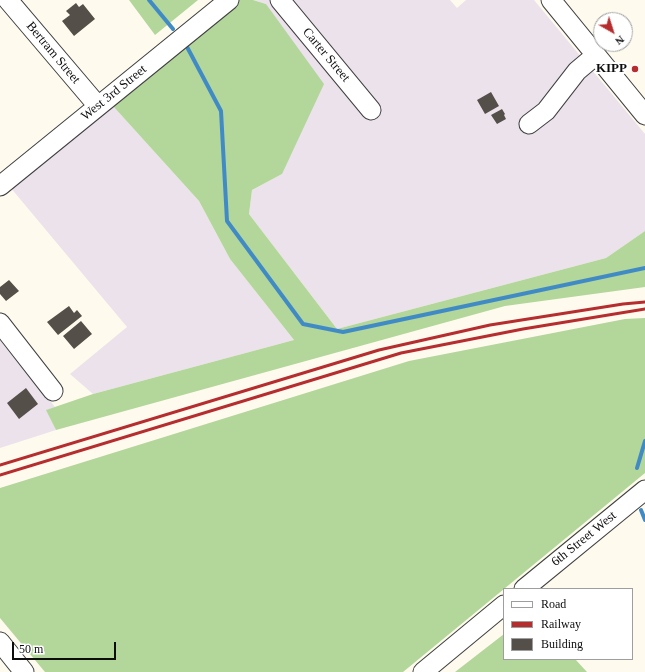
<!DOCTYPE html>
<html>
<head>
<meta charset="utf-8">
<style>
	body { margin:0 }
	#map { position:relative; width:645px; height:672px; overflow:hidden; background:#fefbee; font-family:Georgia,serif }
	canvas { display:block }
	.legend { position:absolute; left:503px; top:588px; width:130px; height:72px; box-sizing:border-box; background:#fff; border:1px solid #9e9e9e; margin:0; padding:5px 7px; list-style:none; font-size:12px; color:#0d0d0d }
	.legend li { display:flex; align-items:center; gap:8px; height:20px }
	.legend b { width:20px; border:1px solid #9e9e9e }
	.north { position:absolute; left:593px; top:12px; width:40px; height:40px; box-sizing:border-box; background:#fff; border:1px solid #9e9e9e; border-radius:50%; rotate:141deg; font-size:11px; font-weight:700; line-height:16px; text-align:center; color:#0d0d0d }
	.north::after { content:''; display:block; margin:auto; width:14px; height:18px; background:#b52d2e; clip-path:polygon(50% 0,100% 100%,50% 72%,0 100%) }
	.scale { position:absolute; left:12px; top:642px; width:104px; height:18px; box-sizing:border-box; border:2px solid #0d0d0d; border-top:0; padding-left:5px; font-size:12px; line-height:14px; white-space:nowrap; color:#0d0d0d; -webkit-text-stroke:3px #fff; paint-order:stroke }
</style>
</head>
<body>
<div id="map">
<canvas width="645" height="672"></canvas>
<ul class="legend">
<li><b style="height:5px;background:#fff"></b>Road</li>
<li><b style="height:5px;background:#b52d2e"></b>Railway</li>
<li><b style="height:11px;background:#554f4a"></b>Building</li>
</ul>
<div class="north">N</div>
<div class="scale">50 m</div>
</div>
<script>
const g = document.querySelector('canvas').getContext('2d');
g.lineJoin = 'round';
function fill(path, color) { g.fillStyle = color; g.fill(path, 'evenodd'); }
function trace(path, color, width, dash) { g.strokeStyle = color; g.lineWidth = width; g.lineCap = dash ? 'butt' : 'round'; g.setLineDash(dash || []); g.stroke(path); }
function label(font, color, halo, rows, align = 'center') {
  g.font = font + ' Georgia,serif'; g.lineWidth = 4; g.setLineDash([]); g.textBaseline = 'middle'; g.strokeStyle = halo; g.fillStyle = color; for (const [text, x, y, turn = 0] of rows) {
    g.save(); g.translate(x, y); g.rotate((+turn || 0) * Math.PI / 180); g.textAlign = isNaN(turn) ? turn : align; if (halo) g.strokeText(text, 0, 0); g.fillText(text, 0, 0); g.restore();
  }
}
fill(new Path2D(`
	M253 0H450L457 8 466 0H534L645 134V231L606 258 337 329 249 214 252 190 282 174 266 4Z
	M113 106 199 201 230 259 294 340 93 394 70 374 127 327 10 187Z
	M0 336 55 407 47 410 56 430 0 448Z`), '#ebe2eb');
fill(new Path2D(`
	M129 0H198L155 35Z
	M238 0H253L266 4 324 84 282 174 252 190 249 214 337 329 606 258 645 231V287L505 306 56 430 46 410 93 394 294 340 230 259 199 201 113 106Z
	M645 318V473L403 672H45L0 618V488L409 361 625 319Z
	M504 634V659H575L587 672H455Z`), '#b3d69a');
trace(new Path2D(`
	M149 0 173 29
	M186 45 221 111 227 221 303 324 343 332 645 268
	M637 468 645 441
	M641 510 645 520`), '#408bc5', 4);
fill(new Path2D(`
	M76 3 79 7 83 4 95 19 74 36 62 21 70 15 66 11Z
	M491 92 499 106 485 114 477 100Z
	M502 109 505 114 504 115 506 119 497 124 491 115Z
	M9 280 19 291 6 301 0 294V287Z
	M69 306 74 313 77 310 82 316 58 335 47 322Z
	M81 321 92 334 74 349 63 336Z
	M26 388 38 404 19 419 7 403Z`), '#554f4a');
const minor = new Path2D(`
	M8 0 98 106
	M280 0 371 110
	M551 0 645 115
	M529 124 546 111 577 71 596 55
	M0 186 229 0
	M0 323 53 391
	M524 589 645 490
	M0 642 24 672
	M423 672 504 605`);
trace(minor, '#404040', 21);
trace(minor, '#fff', 19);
trace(new Path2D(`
	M0 465 379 350 490 325 623 304 645 302
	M0 475 401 353 523 329 645 309`), '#b52d2e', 3);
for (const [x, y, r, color] of [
	[635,69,4,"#b52d2e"]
]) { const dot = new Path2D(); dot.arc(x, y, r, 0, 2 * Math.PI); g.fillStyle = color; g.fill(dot); trace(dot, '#fff', 1.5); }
label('13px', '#0d0d0d', '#fff', [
	["Bertram Street",53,53,50],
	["Carter Street",326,55,50],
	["West 3rd Street",114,93,-39],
	["6th Street West",584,539,-39]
]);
label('bold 13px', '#0d0d0d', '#fff', [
	["KIPP",627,69]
], 'right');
</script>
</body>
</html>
